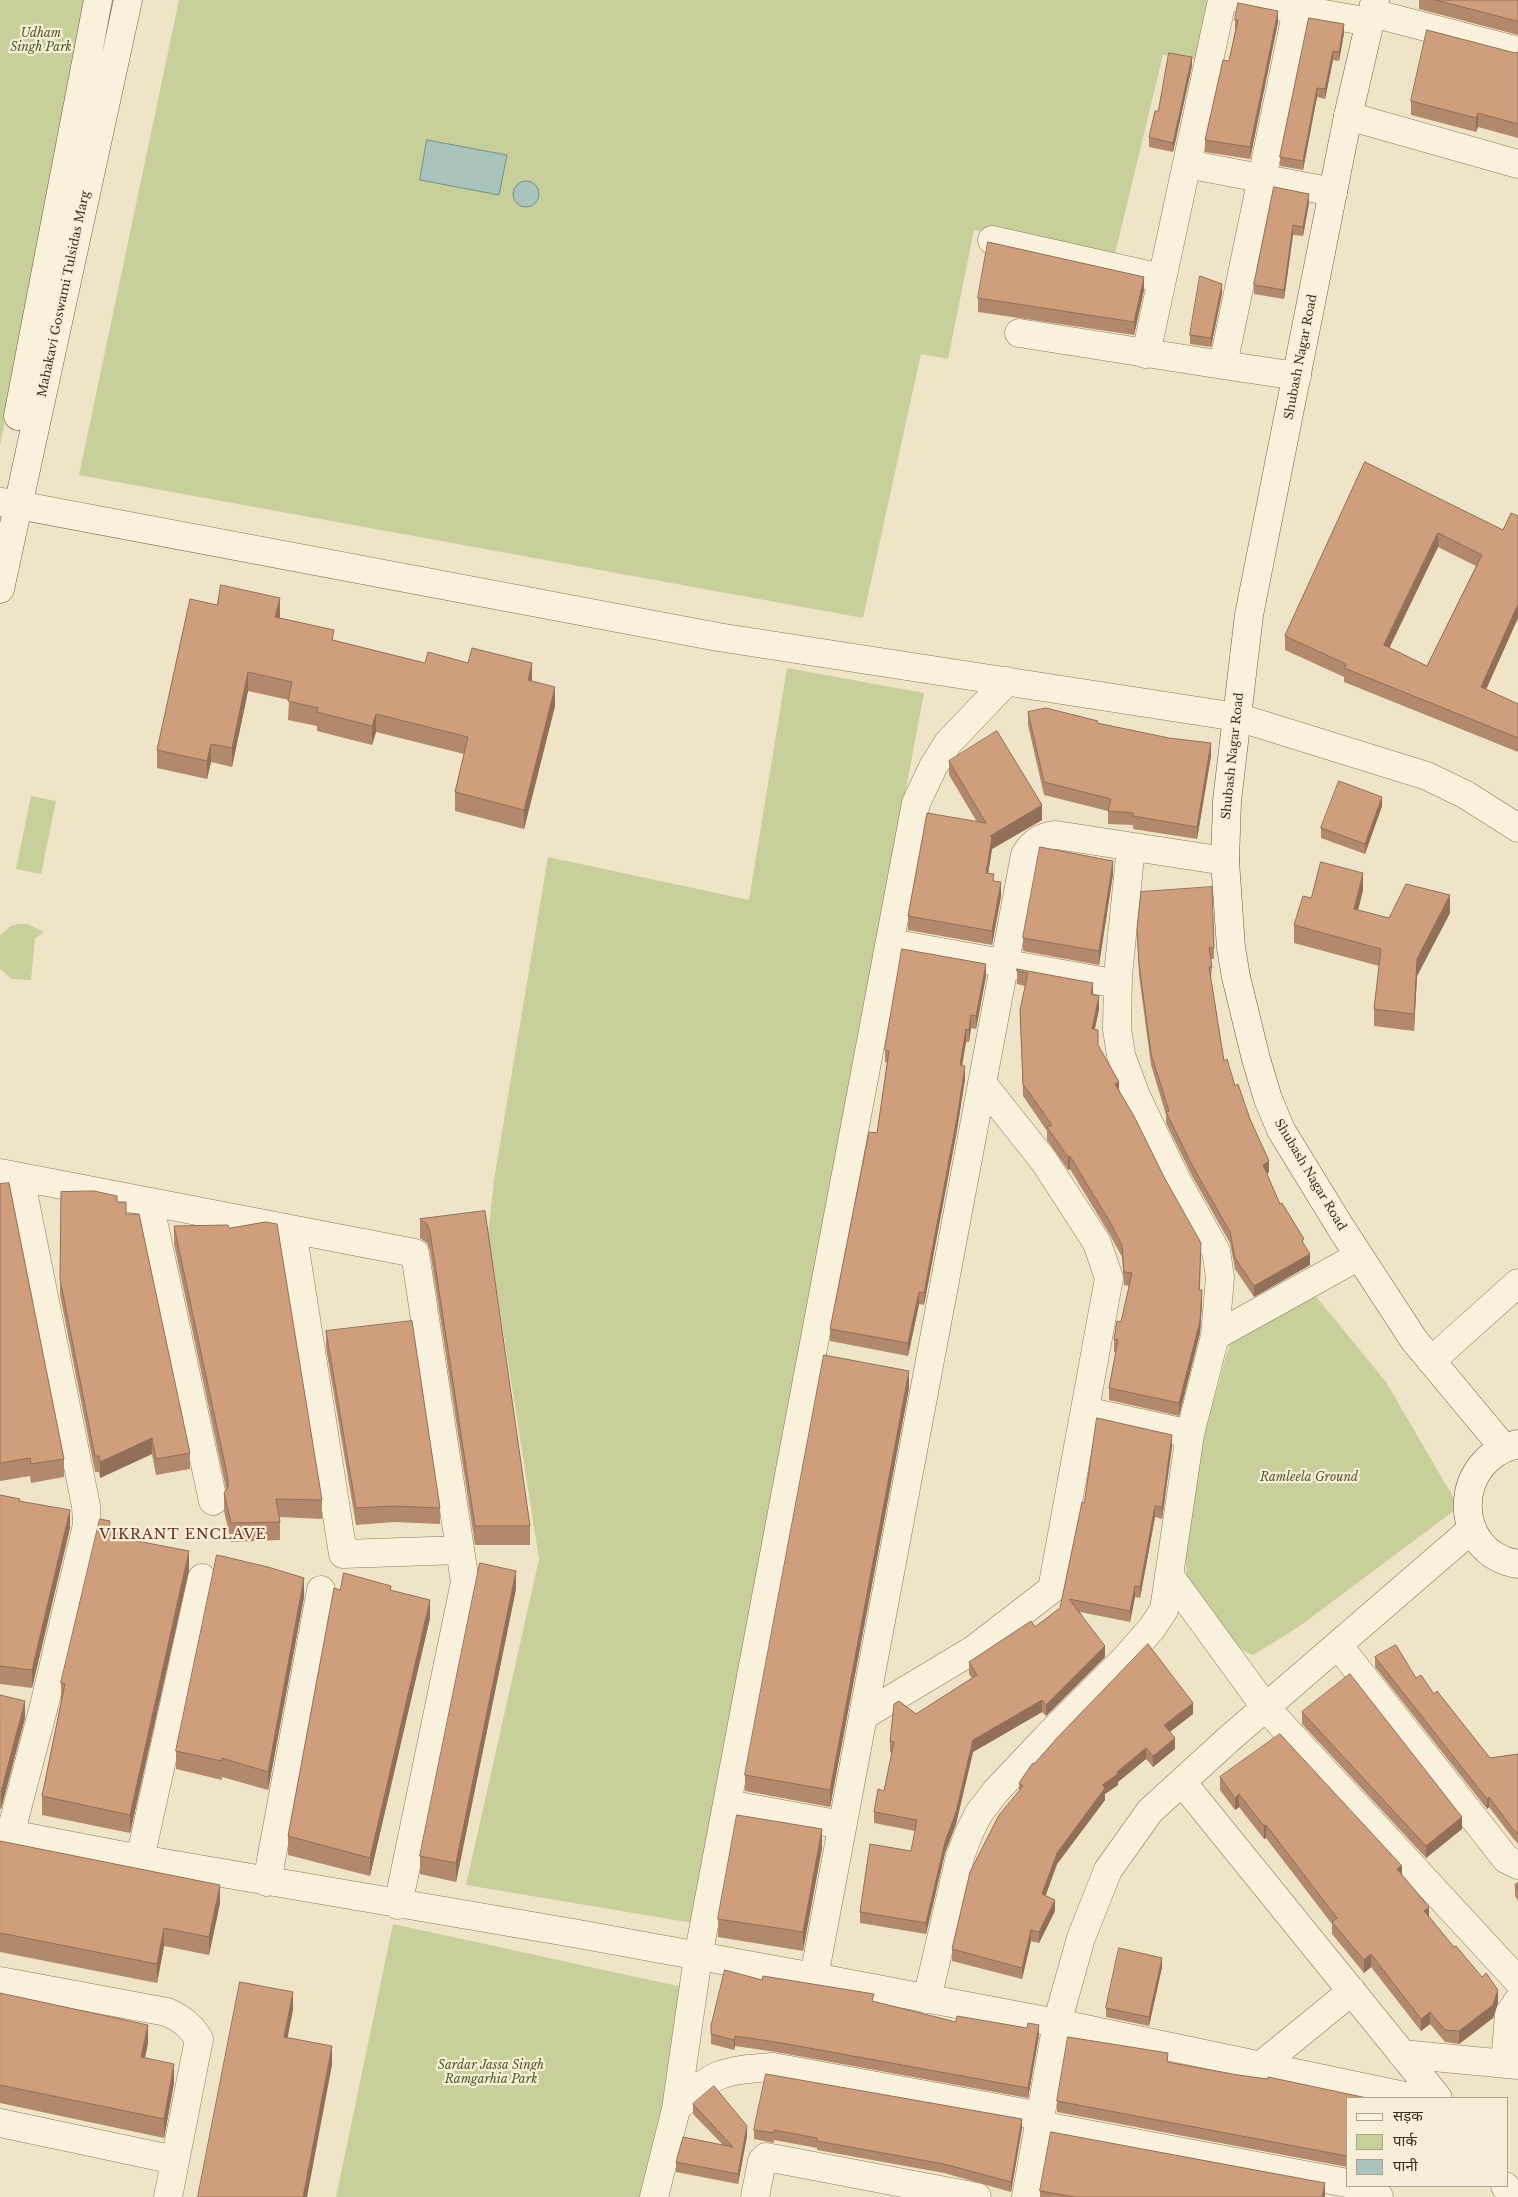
<!DOCTYPE html>
<html>
<head>
<meta charset="utf-8">
<style>
	body { margin:0 }
	#map { position:relative; width:1518px; height:2197px; overflow:hidden; background:#f0e4c8; font-family:"Libre Baskerville","Noto Sans Devanagari",serif }
	canvas { display:block }
	.legend { position:absolute; left:1346px; top:2097px; width:162px; height:90px; box-sizing:border-box; background:#f7eed8; border:1px solid #ada18e; margin:0; padding:6px 9px; list-style:none; font-size:15px; color:#3d2e20 }
	.legend li { display:flex; align-items:center; gap:10px; height:25px }
	.legend b { width:25px; border:1px solid #ada18e }
</style>
</head>
<body>
<div id="map">
<canvas width="1518" height="2197"></canvas>
<ul class="legend">
<li><b style="height:6px;background:#faf1dc"></b>सड़क</li>
<li><b style="height:14px;background:#c9cf9b"></b>पार्क</li>
<li><b style="height:14px;background:#a9c4bc"></b>पानी</li>
</ul>
</div>
<script>
const g = document.querySelector('canvas').getContext('2d');
g.lineJoin = 'round';
function fill(path, color) { g.fillStyle = color; g.fill(path, 'evenodd'); }
function trace(path, color, width, dash) { g.strokeStyle = color; g.lineWidth = width; g.lineCap = dash ? 'butt' : 'round'; g.setLineDash(dash || []); g.stroke(path); }
function label(font, color, halo, rows, align = 'center') {
  g.font = font + ' "Libre Baskerville",serif'; g.lineWidth = 4.5; g.setLineDash([]); g.textBaseline = 'middle'; g.strokeStyle = halo; g.fillStyle = color; for (const [text, x, y, turn = 0] of rows) {
    g.save(); g.translate(x, y); g.rotate((+turn || 0) * Math.PI / 180); g.textAlign = isNaN(turn) ? turn : align; if (halo) g.strokeText(text, 0, 0); g.fillText(text, 0, 0); g.restore();
  }
}
fill(new Path2D(`
	M0 0H90L0 445Z
	M179 0H1212L1199 60 1163 55 1114 258 974 230 948 359 921 354 863 618 79 475Z
	M787 668 924 693 693 1923 466 1885 539 1559 488 1235 494 1180 548 857 749 900Z
	M31 796 56 801 41 874 16 869Z
	M19 924H28L44 932 35 939 31 980 12 979 0 969V935L11 926Z
	M1310 1289 1386 1382 1459 1507 1297 1628 1253 1655 1219 1639 1187 1582 1184 1532 1186 1500 1226 1356 1236 1328Z
	M393 1924 687 1988 648 2197H336Z`), '#c9cf9b');
const water = new Path2D(`
	M427 140 507 155 499 195 420 180Z
	M513 194a13 13 0 1 1 26 0a13 13 0 1 1-26 0Z`);
fill(water, '#a9c4bc');
trace(water, '#6f938a', 1);
const street = new Path2D(`
	M1243 0 1370 22
	M1372 13 1518 51
	M1348 116 1518 164
	M1187 164 1333 192
	M992 240 1161 278
	M1019 333 1223 365 1299 0
	M1146 354 1222 0
	M1223 365 1297 376
	M2 502 718 637 1237 717 1427 776 1466 795 1518 828
	M891 943 1118 984
	M0 1173 415 1253 465 1582 398 1905
	M149 1202 213 1501
	M292 1230 343 1554 460 1550
	M1215 1336 1359 1256
	M1431 1361 1518 1283
	M1085 1411 1190 1434
	M1169 1575 1266 1708 1518 1981
	M1338 1645 1506 1859 1518 1865
	M863 1716 973 1650 1052 1589 1109 1278 1097 1243 1044 1161 982 1083
	M1182 1782 1438 2098
	M727 1804 842 1825
	M0 1832 140 1859 573 1933 814 1977 1057 2023 1414 2098
	M10 1835 44 1706 87 1525 86 1506 20 1177
	M140 1859 202 1578
	M267 1882 321 1590
	M814 1977 1025 855C1032 843 1042 836 1056 835L1225 861
	M0 1981 167 2012C182 2019 190 2025 199 2039L168 2197
	M927 1999 960 1857 969 1833 979 1813 996 1791 1047 1737 1124 1660 1152 1628 1164 1610 1190 1434 1215 1336 1220 1277 1216 1251 1178 1183 1136 1096 1121 1055 1117 1029 1118 975 1131 847
	M1402 2054 1518 2065
	M1505 2064 1509 2014 1518 2001
	M1260 2066 1352 1991
	M676 2109C709 2073 725 2070 773 2067L1041 2116
	M0 2123 175 2160
	M1039 2125 1347 2183
	M1357 2186 1372 2189 1379 2197
	M1505 2186 1513 2197
	M654 2197 676 2109 698 1957 916 803 933 767 948 743 1007 681
	M755 2197 762 2161 766 2157 977 2197
	M1026 2197 1057 2023 1081 1938 1108 1870 1150 1811 1230 1738 1472 1529`);
const secondary = new Path2D(`
	M1375 0 1348 116 1249 615 1227 801 1225 861 1231 948 1236 977 1256 1059 1268 1099 1281 1130 1341 1228 1414 1340 1503 1447
	M18 416 98 0
	M0 589 128 0
	M1518 1444C1452 1458 1450 1553 1518 1564`);
trace(street, '#8d765c', 29);
trace(secondary, '#6f573f', 29);
trace(street, '#faf1dc', 28);
trace(secondary, '#faf1dc', 28);
fill(new Path2D(`
	M1419 0H1518V35L1419 9Z
	M1309 18 1344 33 1339 61 1333 60 1325 99 1317 97 1303 170 1280 166V157Z
	M1235 20 1278 22 1250 159 1205 152V140L1229 61 1235 31Z
	M1518 52V138L1478 127 1476 132 1411 115V101L1515 53Z
	M1192 66 1173 152 1149 147V137L1158 111Z
	M1274 187 1309 203 1303 236 1293 235 1284 299 1254 294V285Z
	M1144 290 1134 335 978 312V298Z
	M1222 293 1211 347 1190 344V335Z
	M1365 462 1503 530 1518 618 1486 689 1518 704V752L1344 682V677L1285 650V636ZM1438 547 1476 566 1427 666 1389 648Z
	M217 605 280 616V618L334 640 425 663 532 681 555 706 524 829 455 811V792L464 754 376 732 372 745 317 731V726L288 720 289 700 248 691 232 767 211 762 207 779 157 768V750Z
	M1028 712 1098 724 1211 756 1197 839 1133 829V825L1108 824V811L1044 795 1028 725Z
	M949 761 1042 820 992 849 988 873 994 881 1001 896 992 945 908 930V916L977 822 949 775Z
	M1382 806 1365 854 1321 838V828Z
	M1113 874 1099 965 1023 951V938Z
	M1363 890 1358 910 1389 918 1450 913 1417 976 1414 1031 1374 1026V1009L1379 966 1294 943V925L1311 898Z
	M1137 929 1214 948V959H1211L1212 967 1211 978 1224 1061 1250 1119 1269 1172 1267 1174 1280 1204 1304 1245 1310 1265 1254 1297 1235 1269 1230 1243 1192 1176 1166 1123V1115L1151 1065 1139 975Z
	M1017 969 1093 995 1099 1009 1095 1029 1098 1045 1119 1090 1201 1256 1200 1290 1202 1303 1200 1333 1179 1416 1109 1400V1388L1116 1352H1114V1339L1121 1322 1129 1286 1124 1285 1122 1257 1110 1235 1070 1169 1068 1170 1047 1140V1131L1023 1096 1020 1010 1025 986 1017 984Z
	M986 976 976 1029 971 1028 969 1042H966L962 1066 965 1079 957 1130 924 1305 919 1304 908 1356 830 1341V1329L877 1133 887 1063 885 1062V1050Z
	M0 1184 64 1459V1477L31 1483 30 1476 0 1481Z
	M61 1192 117 1202 126 1214 190 1453V1469L156 1475 152 1454 100 1478 99 1472H95L60 1295Z
	M485 1211 530 1526V1545H475L430 1251 427 1243 420 1238V1219Z
	M174 1226 229 1228 322 1500V1519L279 1517 280 1522V1540L231 1542 224 1511V1493L226 1489 174 1244Z
	M326 1331 440 1508V1524L394 1522 356 1525 326 1348Z
	M909 1388 830 1807 745 1791V1775Z
	M1172 1446 1162 1519 1155 1517 1140 1598 1135 1597 1130 1622 1080 1612 1105 1657 1046 1716 1042 1712 973 1752 956 1824 945 1853 926 1934 860 1923V1912L911 1851 915 1831 874 1823V1812L884 1791 892 1753 890 1752V1741L916 1714 972 1678 969 1674V1662L1035 1627 1060 1608 1084 1503Z
	M0 1495 20 1501 70 1528 32 1688 0 1684Z
	M110 1532 138 1541 189 1570 130 1833 42 1815V1796L61 1701V1683Z
	M516 1589 456 1882 420 1874V1856Z
	M340 1590 391 1591 430 1618 370 1876 288 1855V1836Z
	M304 1597 268 1790 222 1777V1780L176 1769V1751Z
	M1375 1657 1416 1678 1434 1694 1490 1758 1518 1754V1844L1512 1837 1489 1807 1487 1809 1375 1667Z
	M0 1695 25 1718 1 1809H0Z
	M1302 1712 1462 1829 1426 1858 1302 1724Z
	M1193 1714 1170 1732 1175 1749 1153 1767 1146 1759 1118 1782V1785L1105 1794V1800L1057 1864 1045 1896 1055 1911 1039 1943 1031 1941 1022 1979 952 1961V1949L1019 1792V1783Z
	M1220 1777 1402 1875 1429 1916 1498 2003 1493 2018 1459 2044 1445 2042 1430 2024 1421 2031 1371 1967 1364 1973 1332 1934V1924L1266 1838 1264 1839 1239 1807 1235 1810 1220 1790Z
	M0 1841 220 1903 209 1955 164 1946 157 1983 0 1952Z
	M822 1848 803 1951 718 1937V1919Z
	M1518 1883V1901L1515 1896V1885Z
	M1162 1967 1149 2026 1106 2017V2008Z
	M762 1980 874 2002 956 2022 1039 2035 1028 2098 776 2052 735 2046 734 2050 711 2044V2026Z
	M0 1993 148 2043 145 2058 174 2083 164 2138 0 2103Z
	M1168 2062 1347 2098V2167L1057 2112V2101Z
	M693 2104 747 2136 738 2184 676 2172V2162L723 2145 693 2114Z
	M1022 2128 1011 2192 944 2173 817 2150V2148L774 2140V2143L754 2139V2130Z
	M1040 2191 1325 2195V2197H1040Z`), '#b2896c');
fill(new Path2D(`
	M1278 11V22L1250 159V147Z
	M1344 24V33L1339 61V52Z
	M1333 51V60L1325 99V89Z
	M1192 57V66L1173 152V143Z
	M1317 88V97L1303 170V161Z
	M1478 113V127L1476 132V118Z
	M1309 194V203L1303 236V227Z
	M1293 225V235L1284 299V290Z
	M1144 277V290L1134 335V322Z
	M1222 284V293L1211 347V338Z
	M1438 533V547L1384 659V645Z
	M280 598V616L275 636V617Z
	M1518 604V618L1481 701V687Z
	M532 663V682L528 680Z
	M248 672V691L232 767V748Z
	M555 687V706L524 829V810Z
	M376 714V732L372 745V726Z
	M1211 743V756L1197 839V827Z
	M211 744V762L207 779V761Z
	M1382 797V806L1365 854V844Z
	M1042 805V820L992 849 986 887V873L990 836Z
	M1113 861V874L1099 965V951Z
	M1363 873V890L1354 927V909Z
	M1001 882V896L992 945V931Z
	M1450 895V913L1417 976 1414 1031V1014L1417 959Z
	M986 964V976L976 1029V1016Z
	M1093 983V995L1091 994Z
	M1099 996V1009L1092 1041V1029Z
	M971 1015V1028L969 1042V1030Z
	M966 1029V1042L960 1078V1065Z
	M965 1066V1079L957 1130 924 1305V1293Z
	M1119 1082V1095L1115 1084Z
	M1070 1156V1169L1068 1170V1157Z
	M1269 1161V1172L1263 1176V1165Z
	M1310 1254V1265L1254 1297V1286Z
	M1202 1290V1303L1200 1333 1179 1416V1403Z
	M919 1292V1304L908 1356V1343Z
	M909 1371V1388L830 1807V1790Z
	M1172 1435V1446L1162 1519V1507Z
	M152 1438V1454L100 1478V1462Z
	M1155 1506V1517L1140 1598V1587Z
	M70 1510V1528L32 1688V1670Z
	M189 1551V1570L130 1833V1815Z
	M516 1571V1589L456 1882V1863Z
	M304 1578V1597L268 1790V1772Z
	M1135 1586V1597L1130 1622V1611Z
	M430 1600V1618L370 1876V1858Z
	M1105 1646V1657L1046 1716V1705Z
	M1042 1700V1712L973 1752 956 1824 945 1853 926 1934V1923L945 1842 973 1740Z
	M25 1701V1718L1 1809V1792Z
	M1193 1703V1714L1164 1736V1725Z
	M1175 1738V1749L1153 1767V1756Z
	M1146 1748V1759L1118 1782V1785L1105 1794V1800L1057 1864 1042 1906V1894L1057 1853 1102 1785Z
	M1239 1794V1807L1235 1810V1798Z
	M1489 1797V1807L1487 1809V1799Z
	M1462 1817V1829L1426 1858V1846Z
	M1266 1825V1838L1264 1839V1826Z
	M822 1829V1848L803 1951V1932Z
	M1402 1866V1878L1397 1869Z
	M220 1885V1903L209 1955V1937Z
	M1055 1900V1911L1039 1943V1932Z
	M1429 1907V1919L1424 1911Z
	M164 1928V1946L157 1983V1964Z
	M1031 1930V1941L1022 1979V1968Z
	M1371 1954V1967L1364 1973V1960Z
	M1162 1958V1967L1149 2026V2017Z
	M1498 1990V2003L1493 2018 1459 2044V2031Z
	M293 1992V2010L284 2056V2037Z
	M1430 2012V2024L1421 2031V2019Z
	M148 2025V2043L141 2076V2057Z
	M1039 2025V2035L1028 2098V2088Z
	M735 2036V2046L734 2050V2040Z
	M332 2046V2065L307 2197H303Z
	M174 2064V2083L164 2138V2119Z
	M1022 2119V2128L1011 2192V2182Z
	M747 2126V2136L738 2184V2174Z
	M1325 2183V2197H1322Z`), '#916f58');
const building = new Path2D(`
	M1436 0H1518V21Z
	M1238 3 1278 11 1250 147 1205 140 1223 60 1229 61 1238 20H1235Z
	M1309 18 1344 24 1339 52 1333 51 1325 89 1317 88 1303 161 1280 157Z
	M1427 30 1515 53 1518 52V124L1478 113 1476 118 1411 101Z
	M1169 53 1192 57 1173 143 1149 137 1155 111H1158Z
	M1274 187 1309 194 1303 227 1293 225 1284 290 1254 285Z
	M988 242 1144 277 1134 322 978 298Z
	M1200 276 1222 284 1211 338 1190 335Z
	M1365 462 1503 530 1511 513 1518 516V604L1481 687 1518 704V738L1344 668 1346 664 1285 636ZM1438 533 1482 555 1427 666 1384 645Z
	M221 585 280 598 275 617 334 630 332 640 425 663 428 652 468 663 472 648 532 663 528 680 555 687 524 810 455 792 468 737 376 714 372 726 317 712 318 708 288 701 292 682 248 672 232 748 211 744 207 761 157 750 190 599 217 605Z
	M1046 708 1098 721 1097 723 1169 738 1211 743 1197 827 1133 816V813L1108 811 1111 799 1044 782 1028 712Z
	M997 731 1042 805 990 836 992 837 986 873 994 874 993 881 1001 882 992 931 908 916 927 813 986 823 949 761Z
	M1339 781 1382 797 1365 844 1321 828Z
	M1040 847 1113 861 1099 951 1023 938Z
	M1321 862 1363 873 1354 909 1389 918 1406 884 1450 895 1417 959 1414 1014 1374 1009 1381 949 1294 925 1303 896 1311 898Z
	M1212 887 1214 948H1209L1212 967H1209L1224 1061 1227 1059 1235 1086 1238 1084 1250 1119 1269 1161 1263 1165 1280 1204 1282 1203 1304 1239 1302 1241 1310 1254 1254 1286 1235 1258 1230 1232 1192 1165 1166 1112 1169 1111 1151 1054 1139 964 1137 929 1141 892Z
	M902 949 986 964 976 1016 971 1015 969 1030 966 1029 960 1065 965 1066 957 1118 924 1293 919 1292 908 1343 830 1329 869 1132 877 1133 889 1051 885 1050Z
	M1017 969 1093 983 1091 994 1099 996 1092 1029 1098 1030V1045L1119 1082 1115 1084 1134 1116 1164 1177 1201 1243 1199 1290H1202L1200 1321 1179 1403 1109 1388 1118 1340 1114 1339 1117 1321 1121 1322 1132 1273 1124 1272 1122 1245 1110 1222 1070 1156 1068 1157 1047 1127 1052 1125 1023 1084 1020 1010 1028 973 1017 971Z
	M9 1183 64 1459 31 1464 30 1458 0 1463V1184Z
	M94 1191 117 1196V1202H126V1214H139L190 1453 156 1459 152 1438 100 1462 99 1456H95L60 1279 61 1192Z
	M485 1211 530 1526H475L430 1232 427 1224 420 1219Z
	M266 1222 277 1224 322 1500 276 1499 280 1522 231 1523 224 1493 228 1487V1479L174 1226 228 1225 229 1228Z
	M412 1321 440 1508 394 1506 356 1508 326 1331Z
	M824 1355 909 1371 830 1790 745 1775Z
	M1097 1418 1172 1435 1162 1507 1155 1506 1140 1587 1135 1586 1130 1611 1069 1599 1105 1646 1046 1705 1042 1700 973 1740 956 1812 945 1842 926 1923 860 1912 870 1844 911 1851 917 1820 874 1812 878 1789 884 1791 894 1742 890 1741 894 1704 899 1701 916 1714 977 1675 969 1662 1031 1621 1035 1627 1060 1608 1082 1502 1084 1503Z
	M0 1495 20 1499 19 1501 70 1510 32 1670 0 1666Z
	M100 1519 110 1521 109 1531 138 1538 137 1541 189 1551 130 1815 42 1796 65 1684 61 1683Z
	M217 1555 268 1567 304 1578 268 1772 222 1758V1761L176 1751Z
	M480 1563 516 1571 456 1863 420 1856Z
	M344 1573 391 1586 390 1590 430 1600 370 1858 288 1836 334 1588 340 1590Z
	M1148 1644 1193 1703 1164 1725 1175 1738 1153 1756 1146 1748 1117 1772 1118 1774 1102 1785 1105 1788 1057 1853 1042 1894 1055 1900 1039 1932 1031 1930 1022 1968 952 1949 970 1872 999 1815 1023 1786 1019 1783 1032 1764 1035 1763 1058 1737Z
	M1396 1645 1416 1678 1421 1675 1434 1694 1437 1691 1490 1758 1518 1754V1834L1512 1828 1489 1797 1487 1799 1375 1657Z
	M1350 1674 1462 1817 1426 1846 1302 1712Z
	M0 1695 25 1701 1 1792 0 1791Z
	M1280 1734 1402 1866 1397 1869 1429 1907 1424 1911 1454 1947 1456 1946 1482 1977 1486 1973 1498 1990 1493 2005 1459 2031 1445 2030 1430 2012 1421 2019 1371 1954 1364 1960 1332 1922 1337 1918 1266 1825 1264 1826 1239 1794 1235 1798 1220 1777Z
	M737 1815 822 1829 803 1932 718 1919Z
	M0 1841 220 1885 209 1937 164 1928 157 1964 0 1933Z
	M1518 1883V1890L1515 1885Z
	M1119 1948 1162 1958 1149 2017 1106 2008Z
	M725 1970 762 1980 763 1976 874 1994 872 2001 956 2022 957 2016 1027 2028 1028 2023 1039 2025 1028 2088 776 2042 735 2036 734 2040 711 2034V2026Z
	M240 1982 293 1992 284 2037 332 2046 303 2197H198Z
	M0 1993 148 2025 141 2057 174 2064 164 2119 0 2085Z
	M1068 2037 1168 2053 1167 2062 1238 2075 1267 2079 1268 2077 1367 2098H1347V2156L1057 2101Z
	M766 2074 1022 2119 1011 2182 944 2164 817 2141V2138L774 2130V2133L754 2130Z
	M714 2086 747 2126 738 2174 676 2162 683 2137 733 2147 693 2104Z
	M1051 2132 1325 2183 1322 2197H1075L1040 2191Z`);
fill(building, '#cf9f7d');
trace(building, '#916f58', 1);
label('italic 12px', '#4d5a26', '#f7eed8', [
	["Udham",41,34],
	["Singh Park",41,48],
	["Ramleela Ground",1309,1478],
	["Sardar Jassa Singh",491,2066],
	["Ramgarhia Park",491,2080]
]);
label('12px', '#3d2e20', '#f7eed8', [
	["Mahakavi Goswami Tulsidas Marg",64,294,-78],
	["Shubash Nagar Road",1301,357,-79],
	["Shubash Nagar Road",1233,756,-84],
	["Shubash Nagar Road",1310,1175,59]
]);
g.letterSpacing = '1px';
label('14px', '#6b2e1e', '#f7eed8', [
	["VIKRANT ENCLAVE",183,1535]
]);
g.letterSpacing = '0px';
</script>
</body>
</html>
